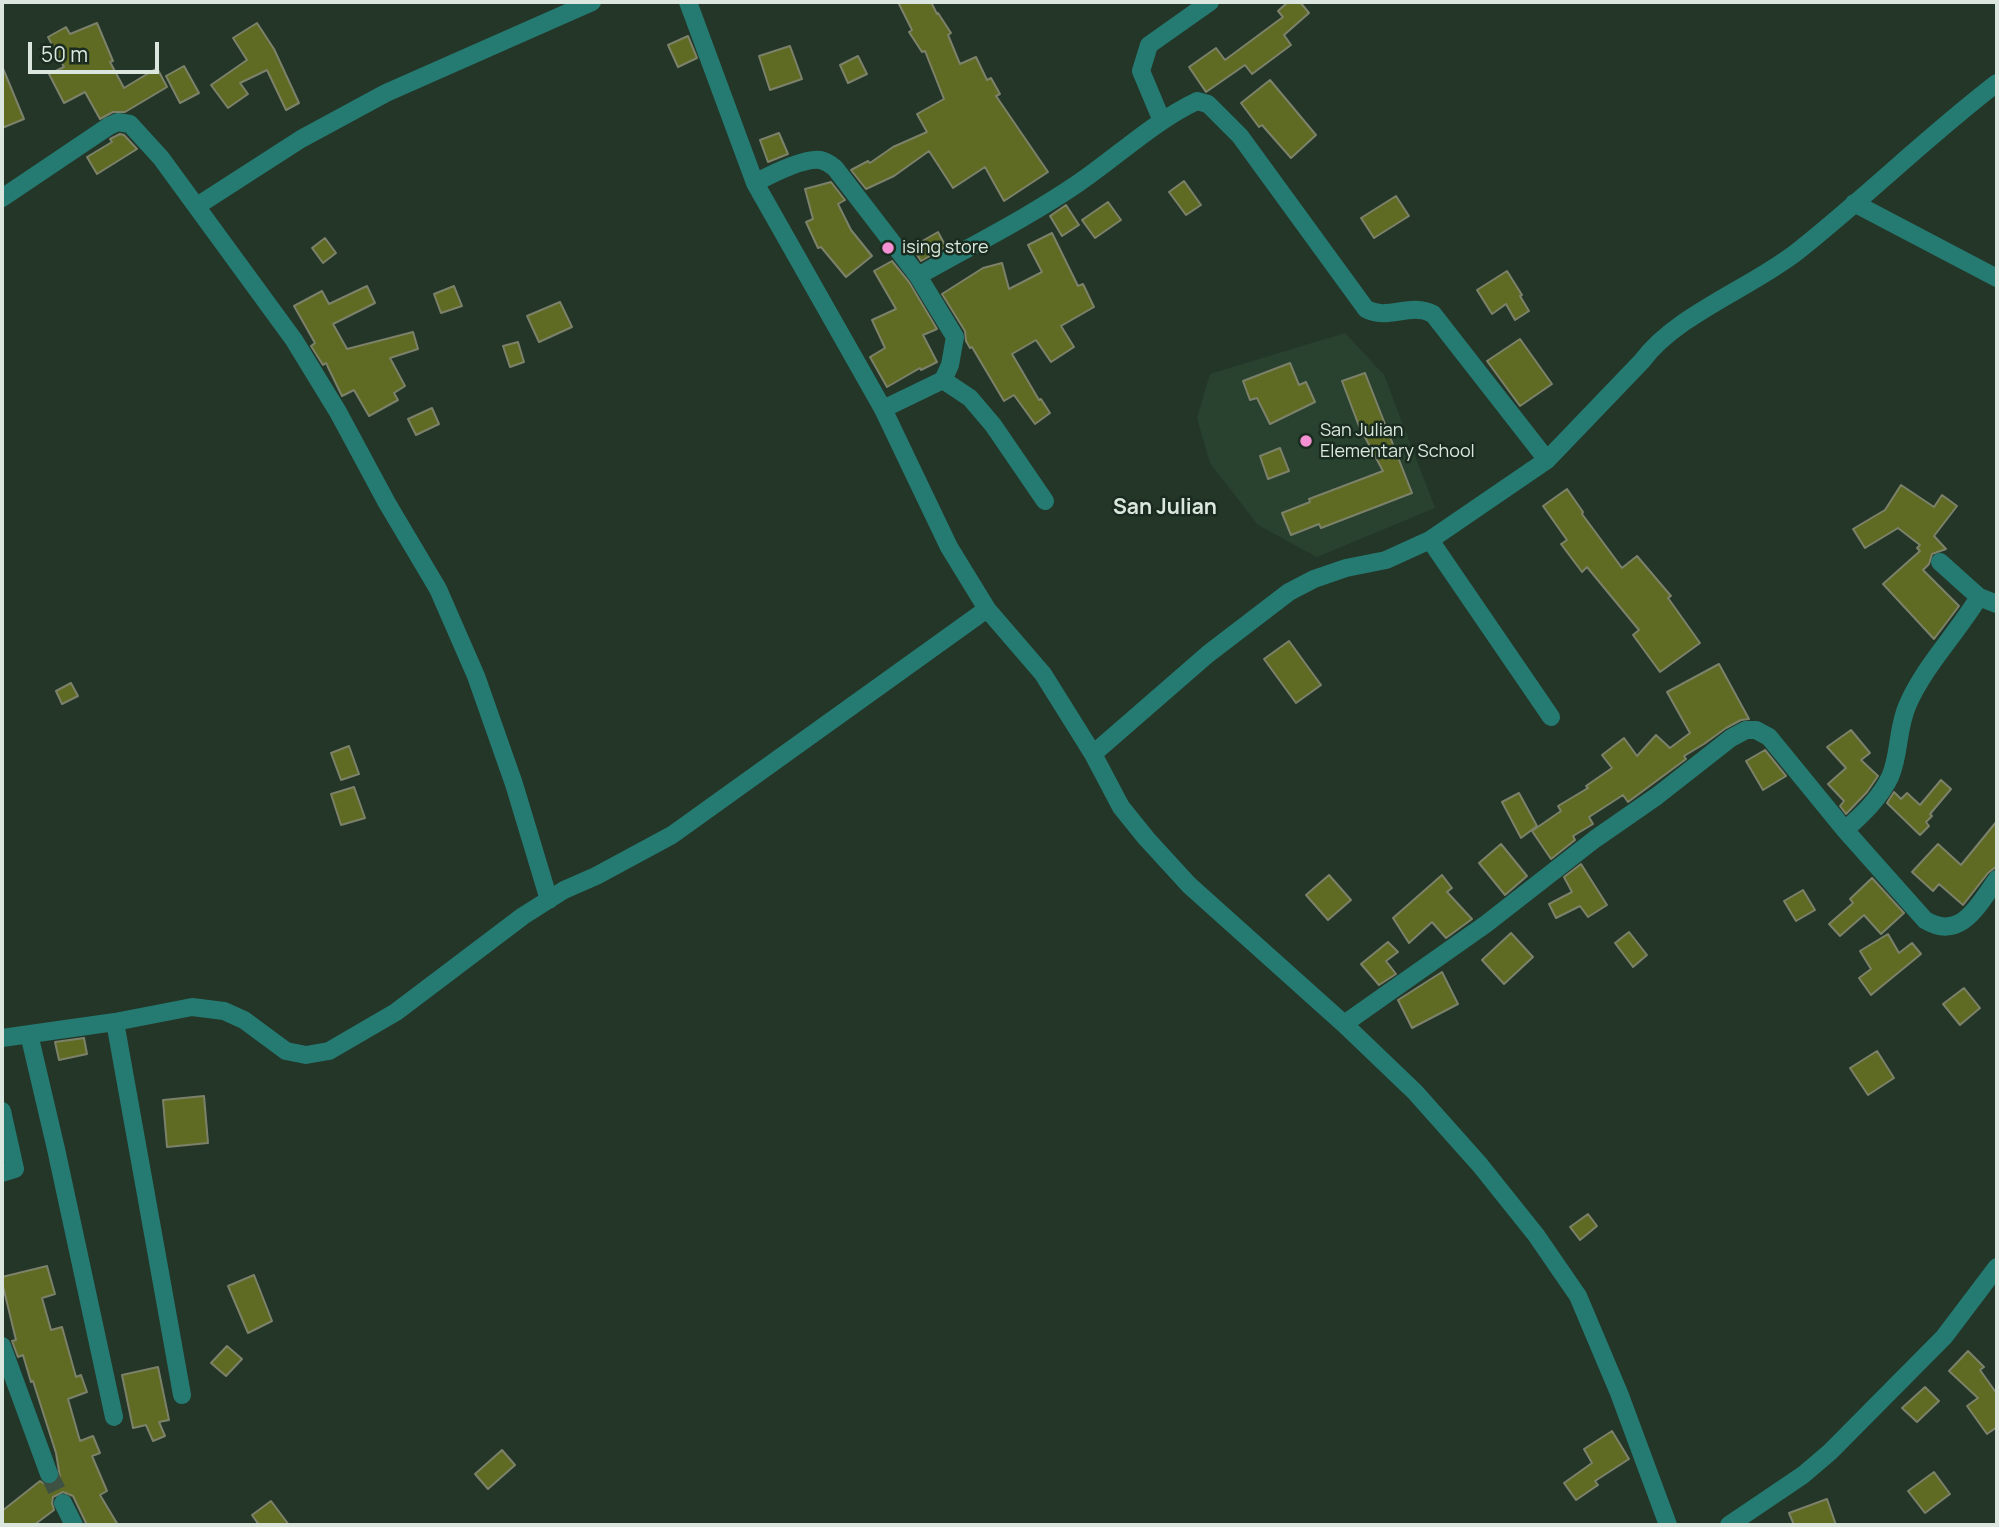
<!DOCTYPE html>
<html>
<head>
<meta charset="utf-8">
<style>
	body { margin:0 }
	#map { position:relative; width:1999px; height:1527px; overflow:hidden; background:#243628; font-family:Manrope,sans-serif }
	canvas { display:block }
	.frame { position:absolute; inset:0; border:4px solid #dbe7de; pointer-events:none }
	.scale { position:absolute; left:28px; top:42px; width:131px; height:32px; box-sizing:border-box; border:4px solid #dbe7de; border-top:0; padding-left:9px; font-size:21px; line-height:24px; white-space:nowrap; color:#dbe7de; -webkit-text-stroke:5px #1a2c1f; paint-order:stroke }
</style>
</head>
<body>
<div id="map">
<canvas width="1999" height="1527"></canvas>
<div class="frame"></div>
<div class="scale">50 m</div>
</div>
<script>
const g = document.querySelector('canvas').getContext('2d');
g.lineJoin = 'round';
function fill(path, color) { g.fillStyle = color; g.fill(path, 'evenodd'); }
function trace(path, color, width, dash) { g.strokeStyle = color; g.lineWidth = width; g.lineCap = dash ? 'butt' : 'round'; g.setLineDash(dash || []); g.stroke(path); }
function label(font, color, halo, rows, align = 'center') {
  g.font = font + ' Manrope,sans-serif'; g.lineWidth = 5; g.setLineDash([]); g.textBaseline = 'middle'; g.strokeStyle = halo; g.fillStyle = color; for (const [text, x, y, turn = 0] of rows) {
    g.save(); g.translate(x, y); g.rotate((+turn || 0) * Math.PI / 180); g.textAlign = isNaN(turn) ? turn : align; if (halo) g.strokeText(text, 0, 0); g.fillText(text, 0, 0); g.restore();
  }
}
fill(new Path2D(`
	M1345 333 1384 375 1435 508 1317 557 1258 525 1210 463 1197 418 1210 374Z`), '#29422f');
const building = new Path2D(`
	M898 2H931L937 14 938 13 951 33 948 35 960 64 976 57 987 80 991 78 1000 94 996 96 1048 172 1004 201 985 167 953 188 929 151 894 176 866 189 851 170 868 161 870 163 893 147 927 132 917 114 944 99 925 51 922 52 909 32 912 30Z
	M1288 2H1300L1309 13 1284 35 1291 45 1252 74 1245 65 1206 92 1189 67 1216 48 1225 60 1283 17 1278 11Z
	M97 23 113 61 110 62 124 88 157 68 167 87 125 112H113L100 119 85 92 64 103 49 74 64 67 48 37 66 27 70 34Z
	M257 23 274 49 299 103 286 110 267 70 240 83 248 94 228 108 211 85 247 60 233 38Z
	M688 36 697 58 678 67 668 45Z
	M790 46 802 79 770 90 759 56Z
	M858 56 867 74 848 83 840 65Z
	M2 66 24 119 2 128Z
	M184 66 199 93 180 103 166 76Z
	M1270 80 1316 135 1291 158 1262 125 1259 127 1241 103Z
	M779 133 788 154 768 162 760 140Z
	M120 134 124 135 137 149 97 174 87 157 112 142 110 139Z
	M1184 181 1201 205 1186 215 1169 192Z
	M831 182 845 200 838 204 851 230 872 256 846 277 821 247 818 248 806 222 813 219 805 189Z
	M1396 196 1409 216 1374 238 1361 218Z
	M1108 202 1121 220 1095 238 1082 220Z
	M1066 205 1079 225 1062 236 1050 216Z
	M938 232 946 247 921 261 912 247Z
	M1052 233 1078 286 1083 284 1094 307 1061 326 1074 347 1051 362 1036 340 1012 354 1039 400 1041 399 1050 413 1035 424 1014 395 1004 401 972 347 970 348 966 341 965 331 942 294 983 268 1002 263 1009 289 1042 272 1028 245Z
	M325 238 336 253 323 263 312 248Z
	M892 261 909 282 937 329 923 335 937 362 921 370 920 368 887 387 870 357 885 348 872 320 896 309 874 271Z
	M1507 271 1522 295 1520 296 1529 311 1515 320 1506 304 1492 314 1477 290Z
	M367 286 375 303 333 324 347 349 413 332 418 349 390 358 405 386 394 393 398 400 369 416 354 390 342 396 326 363 323 365 311 346 315 343 294 306 322 291 329 304Z
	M454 286 462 306 441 313 434 294Z
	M560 302 572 327 539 342 527 316Z
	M1520 339 1552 384 1520 406 1487 361Z
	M518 342 524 362 510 367 503 346Z
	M1290 363 1299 385 1306 382 1315 402 1270 424 1257 398 1250 400 1243 381Z
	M1365 373 1412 493 1321 528 1319 524 1291 535 1282 513 1310 502 1309 499 1383 471 1359 426 1342 381Z
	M432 408 439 424 416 435 408 419Z
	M1280 448 1289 471 1268 479 1260 456Z
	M1901 485 1934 507 1942 495 1957 506 1934 536 1946 549 1932 554 1929 564 1923 570 1959 606 1934 639 1883 584 1920 551 1917 548 1920 545 1898 528 1865 548 1853 529 1885 510Z
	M1567 489 1583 512 1582 514 1622 568 1637 556 1671 596 1668 598 1700 643 1660 672 1633 635 1639 630 1587 567 1582 572 1561 544 1567 540 1543 506Z
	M1289 641 1321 685 1296 703 1264 659Z
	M1719 664 1749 719 1741 720 1726 728 1704 744 1684 756 1686 759 1628 802 1623 795 1589 817 1593 824 1573 836 1575 840 1551 859 1532 831 1561 811 1558 806 1588 788 1586 786 1612 768 1602 755 1624 738 1637 756 1656 735 1670 748 1690 733 1667 692Z
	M71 683 78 696 62 704 56 691Z
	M1851 730 1870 753 1861 760 1878 776 1867 792 1846 814 1840 806 1844 801 1828 784 1846 768 1827 747Z
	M349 746 359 774 341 780 331 753Z
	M1765 750 1786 776 1763 790 1746 761Z
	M1941 780 1951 789 1930 814 1932 816 1926 822 1929 826 1920 835 1887 803 1894 792 1901 799 1907 793 1920 805Z
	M354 787 365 818 341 825 331 794Z
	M1519 793 1537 826 1521 838 1502 802Z
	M1997 821V866L1988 873 1963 905 1939 884 1933 891 1912 872 1938 844 1961 865Z
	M1501 844 1527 876 1505 895 1479 863Z
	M1581 864 1607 905 1588 917 1580 906 1556 918 1549 904 1572 892 1564 877Z
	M1329 875 1351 900 1328 920 1306 895Z
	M1442 875 1452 888 1447 892 1472 919 1446 938 1432 922 1409 943 1393 918Z
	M1872 878 1904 913 1881 934 1864 915 1840 936 1829 924 1853 903 1850 899Z
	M1803 890 1815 910 1796 921 1784 901Z
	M1629 932 1647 955 1633 967 1615 943Z
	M1511 933 1533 957 1504 984 1482 960Z
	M1888 934 1899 953 1912 943 1921 954 1871 995 1859 978 1871 969 1860 951Z
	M1388 942 1398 952 1386 961 1396 974 1379 985 1361 964Z
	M1442 972 1458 1004 1412 1028 1398 1000Z
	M1964 988 1980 1008 1960 1025 1943 1004Z
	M84 1038 87 1054 59 1060 55 1042Z
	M1877 1051 1894 1078 1868 1095 1850 1068Z
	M204 1096 208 1143 167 1147 163 1100Z
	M1588 1214 1597 1226 1580 1240 1570 1227Z
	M47 1266 55 1294 42 1298 51 1330 62 1327 76 1377 81 1375 87 1392 68 1399 80 1441 93 1436 100 1453 92 1456 107 1491 100 1495 118 1525H87L73 1496 63 1492 53 1497 52 1503 54 1510 34 1525H2V1511L40 1481 46 1485H52L60 1477 56 1453 33 1381 31 1382 23 1355 18 1357 12 1341 16 1340 2 1282V1277Z
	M254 1275 272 1321 248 1333 228 1286Z
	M227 1346 242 1359 226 1376 211 1363Z
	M1968 1351 1984 1367 1980 1370 1997 1394V1427L1987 1434 1967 1406 1978 1398 1949 1371Z
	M158 1367 169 1420 159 1422 165 1436 153 1441 146 1425 133 1428 122 1375Z
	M1925 1387 1939 1401 1917 1422 1902 1408Z
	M1612 1431 1629 1459 1595 1481 1598 1485 1576 1500 1564 1483 1592 1463 1584 1449Z
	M502 1450 515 1465 488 1489 475 1474Z
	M1934 1472 1950 1494 1925 1513 1908 1491Z
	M1827 1499 1836 1525H1794L1789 1513Z
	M271 1501 289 1525H259L252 1515Z`);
fill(building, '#5f6a22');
trace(building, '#7c816a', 2);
trace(new Path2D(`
	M49 1474 63 1503`), '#3f5143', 18, [18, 9]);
trace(new Path2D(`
	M688 2 755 183 883 409 949 547 987 609 1043 674 1093 754 1121 807 1146 838 1189 885 1344 1024 1415 1092 1480 1165 1536 1235 1578 1296 1619 1393 1668 1525
	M1162 121 1141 71 1149 45 1210 2
	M755 183C770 175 803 158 820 160 826 161 830 164 835 168L918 276C971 246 1027 218 1077 184 1118 156 1153 122 1197 101L1208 104 1240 136 1366 309C1388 321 1410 302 1433 314L1547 460
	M2 198 109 126 118 122 130 124 161 158 294 340 338 412 387 503 438 589 476 676 514 784 549 900
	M1854 203 1997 278
	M197 206 301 139 386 93 592 2
	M943 380 970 398 993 425 1045 501
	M883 409 943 380 950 365 955 337 918 276
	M1430 540 1551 717
	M1979 597 1997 604
	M1093 754 1208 654 1289 592 1314 579 1346 568 1386 560 1430 540 1547 460 1642 361C1677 314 1753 287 1798 251 1866 197 1928 136 1997 83
	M1845 830C1862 815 1880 798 1890 777 1900 755 1897 727 1908 704 1924 667 1957 633 1979 597L1940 562
	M115 1022 182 1395
	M1344 1024 1486 924 1595 839 1657 796 1731 738 1746 730H1756L1769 737 1845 830 1925 920C1961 942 1979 904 1997 879
	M29 1034 56 1149 114 1417
	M2 1038 115 1022 192 1007 224 1011 244 1020 286 1051 306 1055 329 1051 396 1012 523 916 564 890 596 876 672 835 987 609
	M2 1111 15 1169 2 1173
	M2 1346 49 1474
	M63 1503 74 1525
	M1729 1525 1803 1475 1830 1452 1944 1337 1997 1267`), '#257b72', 18);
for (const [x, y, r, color] of [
	[888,248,7,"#f491d3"],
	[1306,441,7,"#f491d3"]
]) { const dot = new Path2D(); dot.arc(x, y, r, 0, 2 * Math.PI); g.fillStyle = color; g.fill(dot); trace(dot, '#1a2c1f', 2.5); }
label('18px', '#dbe7de', '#1a2c1f', [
	["ising store",902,248],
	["San Julian",1320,431],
	["Elementary School",1320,452]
], 'left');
label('bold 21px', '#dbe7de', '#1a2c1f', [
	["San Julian",1165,508]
]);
</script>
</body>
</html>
